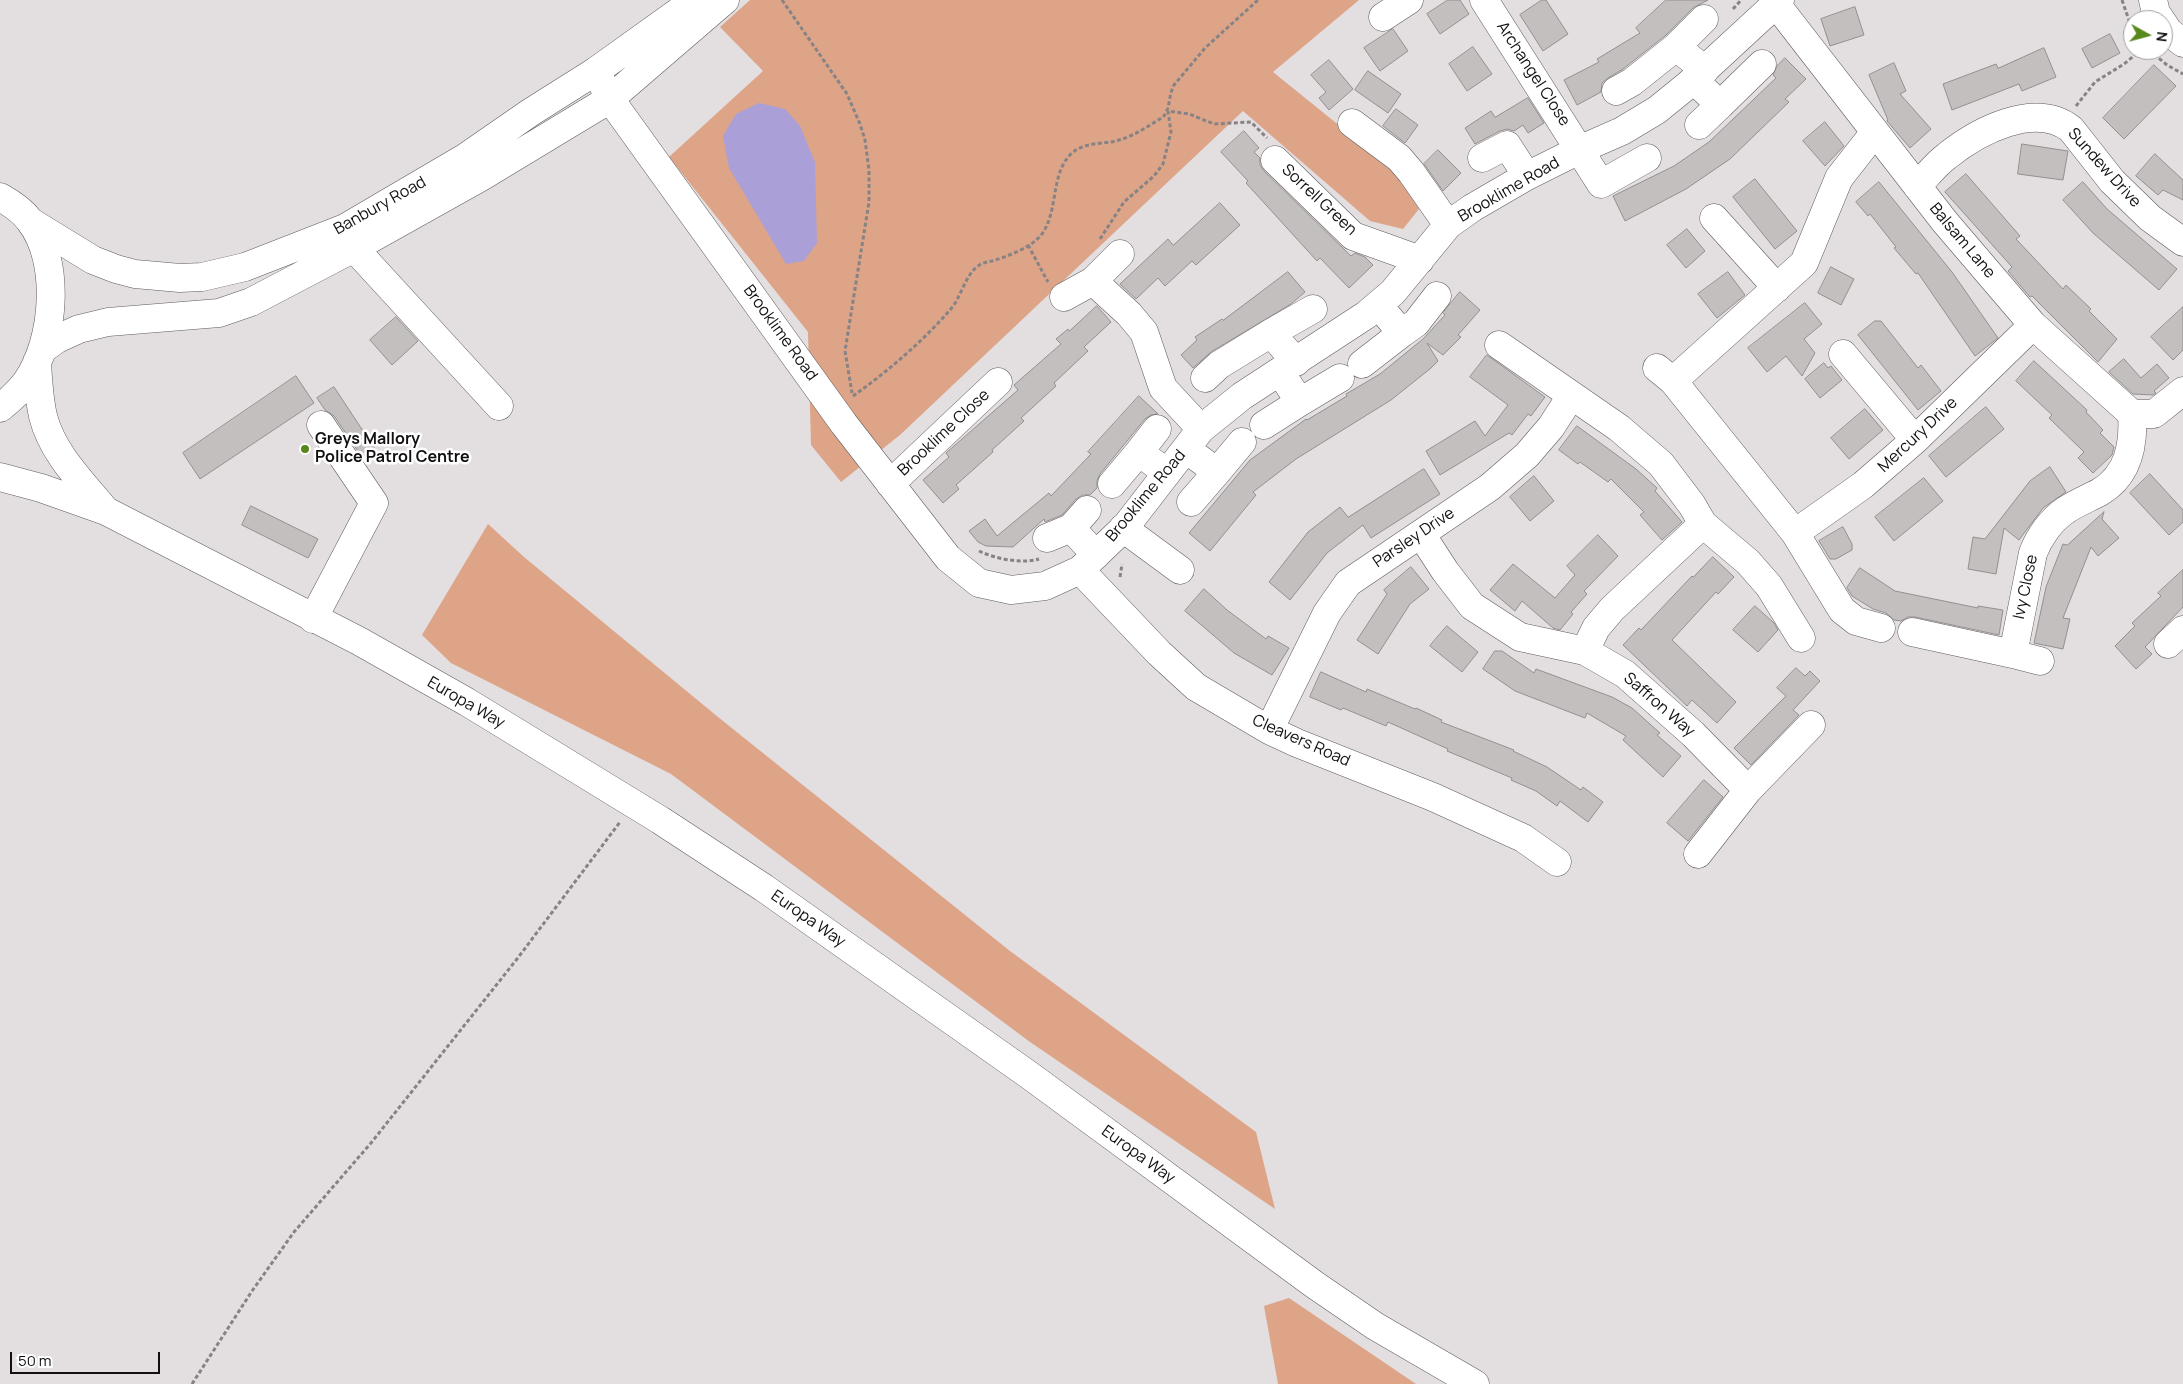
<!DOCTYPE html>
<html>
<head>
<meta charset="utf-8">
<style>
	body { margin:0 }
	#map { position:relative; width:2183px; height:1384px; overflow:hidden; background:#e3dee0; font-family:Manrope,sans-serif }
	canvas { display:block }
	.north { position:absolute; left:2123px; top:10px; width:50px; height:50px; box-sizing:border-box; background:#fff; border:1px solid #a09f9f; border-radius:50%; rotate:97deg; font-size:14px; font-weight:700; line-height:20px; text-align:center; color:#110f10 }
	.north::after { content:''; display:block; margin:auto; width:18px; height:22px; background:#57881c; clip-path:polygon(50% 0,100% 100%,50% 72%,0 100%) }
	.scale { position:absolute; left:10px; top:1352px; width:150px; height:22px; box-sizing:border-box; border:2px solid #110f10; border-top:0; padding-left:6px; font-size:15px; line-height:18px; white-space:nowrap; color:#110f10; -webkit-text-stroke:4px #fff; paint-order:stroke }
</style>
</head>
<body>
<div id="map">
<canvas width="2183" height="1384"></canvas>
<div class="north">N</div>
<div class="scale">50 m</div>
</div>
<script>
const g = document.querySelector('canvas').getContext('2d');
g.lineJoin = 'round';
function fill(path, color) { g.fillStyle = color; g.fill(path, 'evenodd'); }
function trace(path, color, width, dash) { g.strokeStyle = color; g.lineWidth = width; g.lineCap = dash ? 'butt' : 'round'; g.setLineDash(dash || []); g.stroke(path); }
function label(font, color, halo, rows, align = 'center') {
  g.font = font + ' Manrope,sans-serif'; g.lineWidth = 5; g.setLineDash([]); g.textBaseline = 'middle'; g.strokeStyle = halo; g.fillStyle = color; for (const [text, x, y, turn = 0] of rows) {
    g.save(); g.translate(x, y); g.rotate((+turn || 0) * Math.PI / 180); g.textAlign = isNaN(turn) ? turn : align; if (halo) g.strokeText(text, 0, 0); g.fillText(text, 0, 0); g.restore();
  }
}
fill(new Path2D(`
	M750 0H1359L1273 72 1393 169 1419 209 1403 229 1370 221 1243 111 900 435 841 482 811 445 808 332 669 157 763 71 720 27Z
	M488 524 524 557 718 717 1010 951 1256 1132 1275 1209 1030 1042 671 774 451 663 422 635Z
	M1289 1298 1416 1384H1278L1264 1306Z`), '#dda488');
fill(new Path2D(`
	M759 103 785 109 800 126 815 162 817 243 804 261 786 264 729 168 723 136 736 114Z`), '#ab9fd8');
const building = new Path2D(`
	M1448 0H1460L1469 14 1440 34 1427 14Z
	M1542 0H1546L1568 34 1543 51 1520 15Z
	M1666 0H1708L1693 8 1666 35 1623 69 1608 78 1602 83 1601 92 1577 105 1564 80 1599 62 1597 59 1640 33 1636 28Z
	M1855 7 1864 35 1830 46 1821 19Z
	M1393 29 1408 51 1380 71 1364 48Z
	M2110 34 2120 53 2092 68 2082 49Z
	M1473 47 1492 74 1467 91 1449 64Z
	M2044 48 2056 77 2022 91 2019 84 1952 110 1943 84 1996 64 1998 68Z
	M1785 58 1806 79 1785 99 1789 102 1730 159 1686 189 1625 221 1613 196 1674 166 1709 142 1776 78 1773 75 1777 66Z
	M1329 60 1353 89 1329 110 1319 98 1326 92 1311 75Z
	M1894 63 1906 91 1900 94 1931 129 1910 148 1887 121 1888 120 1869 75Z
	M2154 65 2176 86 2124 139 2103 118Z
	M1368 71 1401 94 1388 113 1355 90Z
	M1528 98 1544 123 1528 133 1523 125 1514 131 1507 129 1500 131 1475 144 1465 128 1491 111 1495 117Z
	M1396 109 1418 125 1405 143 1383 126Z
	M1825 122 1844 146 1825 166 1803 141Z
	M1244 131 1259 148 1254 152 1260 158V165L1264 171 1351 256 1355 253 1365 257 1373 265 1349 288 1320 258 1317 261 1246 183 1248 181 1221 152Z
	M2022 144 2068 151 2063 180 2018 174Z
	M1438 150 1461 173 1443 191 1424 164Z
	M2155 154 2183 180V200L2163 190 2158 195 2136 176Z
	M1966 174 2020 236 2016 239 2063 289 2066 285 2091 309 2089 311 2117 339 2098 362 2032 296 2030 297 2024 290 2008 271 2012 267 1945 192Z
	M1755 179 1797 231 1775 249 1733 197Z
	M1879 182 1952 272 1998 338 1975 356 1918 273 1916 274 1894 248 1896 247 1870 214 1868 216 1856 202Z
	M2083 182 2107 209 2177 269 2159 290 2093 233 2063 200Z
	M1220 203 1240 225 1196 265 1192 261 1165 286 1158 278 1136 299 1120 284 1168 239 1173 245Z
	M1687 229 1705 251 1686 268 1667 245Z
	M1831 267 1854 279 1841 305 1818 293Z
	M1288 272 1305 292 1291 304 1211 352 1193 368 1181 355 1197 340 1195 337 1222 319 1223 320Z
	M1728 272 1745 295 1717 318 1698 294Z
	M1460 292 1480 310 1458 335 1461 337 1443 355 1427 343 1438 361 1431 368 1391 400 1296 459 1253 492 1256 495 1210 551 1189 533 1250 460 1306 419 1307 420 1347 396 1346 394 1380 374 1423 339 1445 315 1443 313Z
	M1805 303 1822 324 1804 339 1815 353 1802 376 1786 356 1767 372 1748 348Z
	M1097 306 1111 322 1084 347 1088 351 1054 383 1056 386 1021 418 1024 421 992 450 993 452 956 485 959 489 943 503 923 480 949 457 946 453 1018 390 1014 385 1061 344 1056 339 1068 329 1069 331Z
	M2183 307V350L2173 360 2151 337Z
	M396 317 418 341 392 365 370 340Z
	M1875 321H1881L1918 368 1921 365 1941 391 1918 410 1858 335Z
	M1487 355 1545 397 1531 416 1528 414 1512 435 1509 433 1440 475 1426 451 1475 421 1485 436 1508 405 1470 377Z
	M2124 359 2141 378 2157 364 2169 378 2154 391 2156 393 2153 395 2133 394 2109 372Z
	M2034 361 2087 410 2086 412 2103 430 2100 433 2114 447 2112 455 2093 473 2078 458 2084 452 2049 418 2052 415 2016 381Z
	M1824 363 1828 368 1831 366 1842 380 1820 398 1805 379Z
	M296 376 314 403 200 479 183 453Z
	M334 387 375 449 362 457 334 416 325 410 317 398Z
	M1139 396 1158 414 1151 415 1145 419 1100 474 1097 481V488L1090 495H1083L1076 499 1062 515 1045 522 1044 519 1013 547 986 546 978 542 969 531 985 519 997 536 1049 493 1051 496 1091 454 1088 452Z
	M1986 407 2004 429 1946 477 1929 456Z
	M1865 409 1883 430 1849 459 1831 438Z
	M1577 426 1636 469 1657 488 1655 491 1682 522 1662 540 1640 515 1644 512 1611 479 1608 482 1580 462 1578 464 1559 450Z
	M2050 467 2066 492 2043 508 2019 540 2004 528 1996 574 1968 569 1973 537 1985 539 2030 481Z
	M1424 469 1440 494 1371 538 1363 525 1327 553 1290 600 1269 582 1308 532 1340 507 1348 517Z
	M2150 474 2183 510V522L2169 535 2130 493Z
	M1534 476 1554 501 1530 521 1510 497Z
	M1924 478 1943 501 1894 541 1875 517Z
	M251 506 318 539 308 558 242 525Z
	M2104 512 2102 519 2119 538 2098 556 2091 547 2063 618 2070 619 2063 649 2034 643 2046 587 2063 544 2067 545Z
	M1843 527 1852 544V550L1836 559H1830L1819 541Z
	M1598 535 1618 556 1584 591 1587 594 1571 612 1573 614 1560 630 1553 628 1522 601 1515 611 1490 590 1513 564 1555 598 1575 575 1567 566Z
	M1713 557 1734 577 1718 594 1716 592 1672 640 1736 702 1717 723 1692 700 1687 706 1623 645 1639 628 1641 630 1692 576 1693 577Z
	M1411 567 1429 589 1410 604 1378 654 1357 640 1387 594 1384 590Z
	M1860 568 1895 591 1978 608V606L2003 610 1999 635 1915 617H1908L1901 621 1894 620 1886 613 1873 609 1852 596 1847 588Z
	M2183 570V607L2145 647 2152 654 2136 669 2115 646 2135 626 2132 623 2161 596 2158 593Z
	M1204 589 1227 610 1266 639 1268 636 1289 648 1272 675 1234 653 1185 611Z
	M1755 606 1774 623 1778 630 1758 652 1733 630Z
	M1447 626 1478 652 1462 672 1430 646Z
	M1495 651H1502L1534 673 1536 669 1612 697 1632 708 1660 733 1657 735 1681 756 1663 777 1623 740 1626 736 1587 713 1585 718 1515 691 1483 669Z
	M1796 668 1805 676 1810 671 1820 681 1793 710 1799 715 1751 765 1734 748 1786 696 1777 688Z
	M1321 672 1366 692 1367 689 1415 709 1416 708 1442 720 1441 722 1514 750 1513 751 1547 767 1581 790 1583 787 1603 802 1588 822 1560 801 1557 806 1536 791 1511 780 1512 778 1447 751 1448 749 1388 722 1386 726 1343 708 1341 710 1310 697Z
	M1704 780 1723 797 1688 841 1667 823Z`);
fill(building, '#c4bfbf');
trace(building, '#948f8f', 1);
const minor = new Path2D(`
	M1484 0 1601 184 1647 158
	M2153 0 2156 13 2161 20
	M1776 4 1945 222 2033 325 2132 414H2154L2183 391
	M1383 17 1409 0
	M1704 19 1676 47 1705 70
	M2163 23 2168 31 2183 43
	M596 71 610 99 844 424 948 558 979 583 1011 590 1045 586 1080 570 1126 526 1201 429 1242 396 1366 315 1393 292 1448 225 1472 208 1527 176 1581 149 1622 131 1657 110 1689 84 1780 0
	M1694 80 1720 105 1762 64
	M1616 91 1632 82 1676 47
	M1352 123 1399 158 1411 172 1448 225
	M1699 125 1720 105
	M1482 158 1507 145 1527 176
	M1275 160 1353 236 1420 260
	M1917 186C1927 176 1936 164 1947 156 1978 131 2035 101 2071 129L2112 181 2150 218 2183 242
	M1714 218 1777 288
	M354 248 499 406
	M1120 254 1093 281 1129 314 1144 332 1163 388 1201 429
	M1064 297 1093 281
	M1378 305 1402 333 1416 323 1437 296
	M1271 333 1313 309
	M1499 345 1619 428 1661 464 1692 505 1703 524 1748 562 1769 586 1801 638
	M1843 354 1915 440
	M1362 364 1402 333
	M1657 368 1673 381 1795 533 1842 610 1856 621 1881 628
	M1280 372 1300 402 1340 378
	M1205 378 1219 365 1271 333 1296 362
	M1673 381 1804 263 1839 178 1875 132
	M1264 425 1300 402
	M1157 429 1139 452 1167 473
	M1186 449 1217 472 1242 442
	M890 484 998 382
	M1112 484 1139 452
	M1191 502 1217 472
	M1071 528 1087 510
	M1123 528 1180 570
	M1795 533 1863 485 1915 440 2033 325
	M1421 534 1445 571 1472 606 1520 637 1585 651 1625 674 1693 734 1748 790 1811 725
	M1047 538 1071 528 1096 555
	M1080 570 1159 653 1196 687 1269 730 1297 743 1433 797 1523 838 1557 862
	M313 619 374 503 321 425
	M1912 632 2013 654 2033 553C2039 537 2051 520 2066 510 2076 503 2089 498 2100 492 2129 475 2134 444 2132 414
	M2168 644 2183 630
	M1585 651 1596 628 1612 609 1703 524
	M2013 654 2040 661
	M1269 730 1327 613 1348 583 1490 487 1527 455 1551 427 1571 396
	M1698 854 1748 790`);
const major = new Path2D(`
	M31 222 93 260 116 269 135 274 180 278 202 277 245 267 345 228 466 157 531 112 596 71 695 0
	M43 349 57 339 79 329 108 322 219 313 251 302 354 248 481 177 610 99 725 0`);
const highway = new Path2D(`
	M0 197C11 203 22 210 30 221 61 261 55 340 27 381 20 391 10 400 0 408
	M37 362C38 380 39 399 43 416 52 453 82 482 105 510
	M0 477 41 488 106 511 359 641 467 702 660 820 764 888 1029 1075 1315 1285 1375 1326 1475 1384`);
trace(minor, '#5f5b5d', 29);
trace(major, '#5f5b5d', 29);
trace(highway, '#5f5b5d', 29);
trace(new Path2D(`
	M782 0 847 94 860 124 865 140 869 170V202L845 351 852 393
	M2122 0 2133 32
	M1733 9 1741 0
	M2149 50 2167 65 2183 74
	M2076 106 2095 82 2124 64 2141 50
	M1100 239 1124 202 1154 176 1163 164 1171 132 1168 111 1189 114 1214 124 1251 122 1267 138
	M1028 245 1048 282
	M853 396C887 372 922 342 950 310 961 298 965 275 978 266 982 263 987 262 992 261 1008 256 1031 248 1042 234 1059 210 1050 173 1072 153 1086 141 1104 145 1119 140 1134 136 1150 125 1163 117 1171 108 1168 96 1174 85L1205 48 1258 0
	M979 551C996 559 1021 564 1039 559
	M1120 577 1122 564
	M192 1384 252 1291 294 1232 371 1143 517 959 620 822`), '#878385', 3, [4, 2.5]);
trace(minor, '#fff', 28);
trace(major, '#fff', 28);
trace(highway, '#fff', 28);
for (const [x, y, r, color] of [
	[305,449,5,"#57881c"]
]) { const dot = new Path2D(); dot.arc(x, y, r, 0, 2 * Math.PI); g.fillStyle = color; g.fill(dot); trace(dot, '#fff', 2); }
label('16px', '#110f10', '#fff', [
	["Archangel Close",1533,74,57],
	["Sundew Drive",2104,168,48],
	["Brooklime Road",1509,190,-30],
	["Sorrell Green",1319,200,43],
	["Banbury Road",380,206,-29],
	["Balsam Lane",1962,241,50],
	["Brooklime Road",780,333,54],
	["Brooklime Close",944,433,-43],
	["Mercury Drive",1918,435,-43],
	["Brooklime Road",1146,496,-50],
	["Parsley Drive",1414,538,-34],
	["Ivy Close",2026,587,-78],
	["Europa Way",466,703,30],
	["Saffron Way",1659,705,41],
	["Cleavers Road",1301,741,24],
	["Europa Way",808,919,35],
	["Europa Way",1138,1155,36]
]);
label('bold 16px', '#110f10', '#fff', [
	["Greys Mallory",315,440],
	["Police Patrol Centre",315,458]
], 'left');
</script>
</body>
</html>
